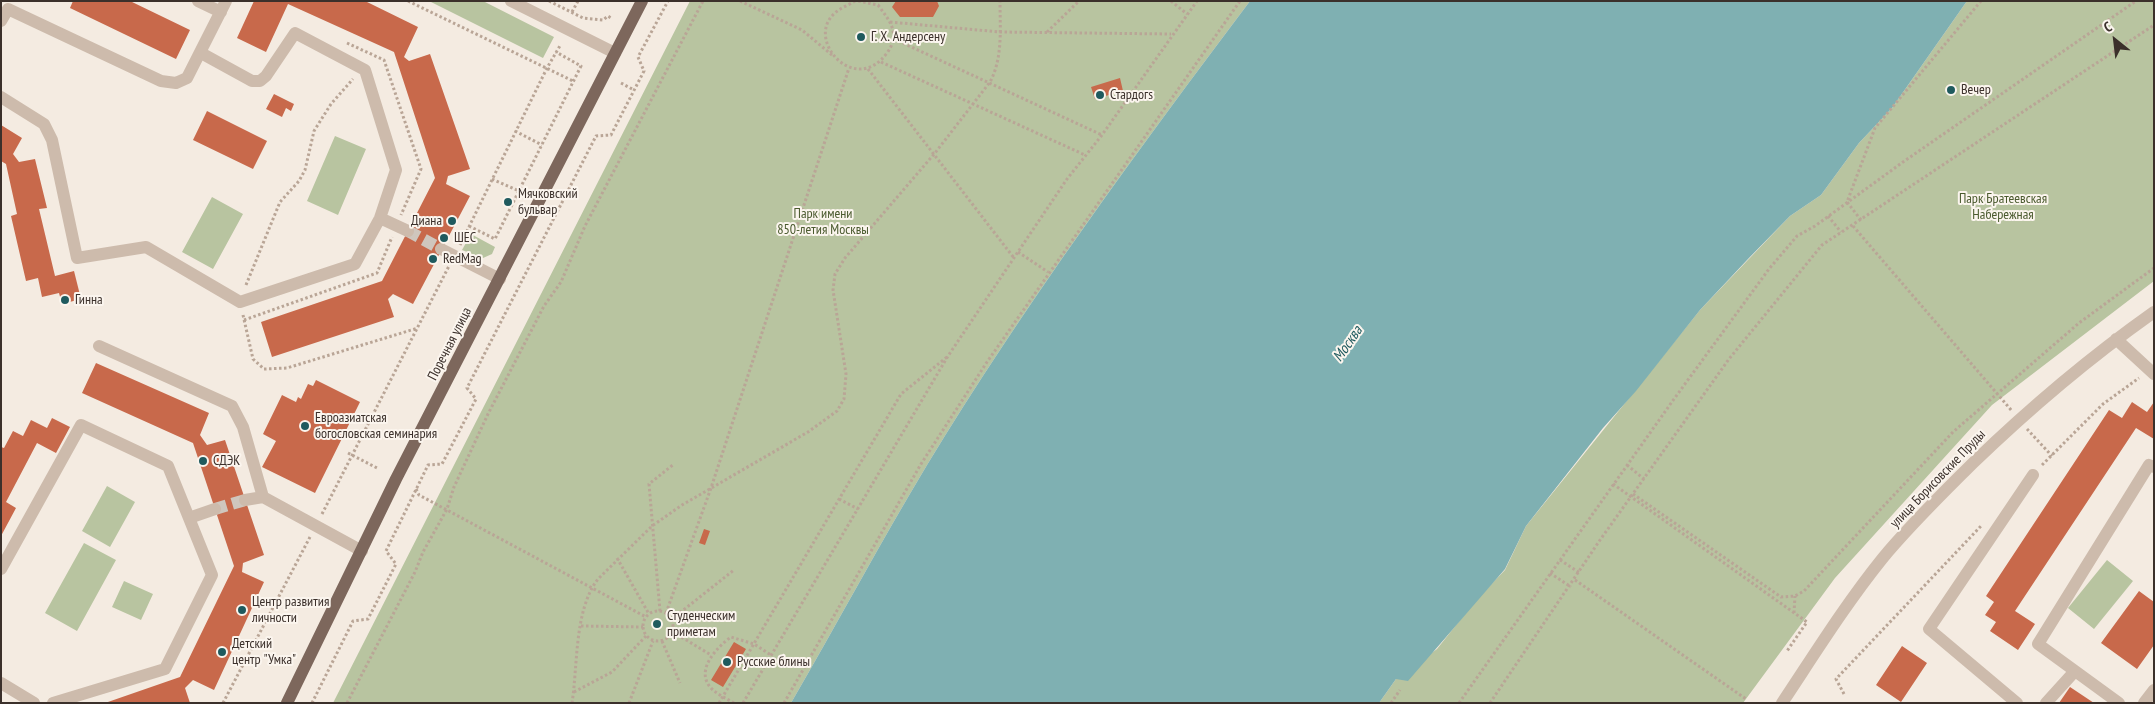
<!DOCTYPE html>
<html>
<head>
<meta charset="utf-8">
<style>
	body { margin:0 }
	#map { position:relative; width:2155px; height:704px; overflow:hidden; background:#f4ebe1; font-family:"PT Sans Narrow",sans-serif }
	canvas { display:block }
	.frame { position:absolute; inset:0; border:2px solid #3b302b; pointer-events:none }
	.north { position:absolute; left:2090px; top:15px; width:50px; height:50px; -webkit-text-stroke:4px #fbf5ee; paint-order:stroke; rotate:331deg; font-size:14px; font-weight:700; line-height:20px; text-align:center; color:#3b302b }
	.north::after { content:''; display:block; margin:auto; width:18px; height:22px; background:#3b302b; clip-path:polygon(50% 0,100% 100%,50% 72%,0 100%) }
</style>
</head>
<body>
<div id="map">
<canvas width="2155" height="704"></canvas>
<div class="frame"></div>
<div class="north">С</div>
</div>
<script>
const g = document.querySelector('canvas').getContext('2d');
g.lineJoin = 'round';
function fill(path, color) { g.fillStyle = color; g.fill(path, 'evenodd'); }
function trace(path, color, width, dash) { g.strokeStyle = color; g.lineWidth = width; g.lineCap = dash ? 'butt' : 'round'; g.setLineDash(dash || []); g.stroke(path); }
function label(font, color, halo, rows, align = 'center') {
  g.font = font + ' "PT Sans Narrow",sans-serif'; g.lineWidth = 4; g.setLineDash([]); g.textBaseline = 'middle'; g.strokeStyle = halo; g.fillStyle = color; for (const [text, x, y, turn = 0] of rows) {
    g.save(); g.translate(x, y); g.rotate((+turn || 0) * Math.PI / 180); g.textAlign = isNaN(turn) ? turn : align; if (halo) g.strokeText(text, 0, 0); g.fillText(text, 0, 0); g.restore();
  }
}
fill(new Path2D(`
	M429 1H483L554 37 543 58Z
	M690 1H1250C1137 151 1025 304 927 465 880 543 837 624 791 703H333Z
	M1967 1H2154V281L1992 405 1835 578 1743 703H1379L1396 679 1437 649 1476 600 1505 570 1526 526 1700 310 1790 216 1821 195 1859 143 1892 108Z
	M335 136 366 149 338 215 307 201Z
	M212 197 243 214 213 269 182 252Z
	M471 234 495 247 492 254 483 258 462 250Z
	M107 486 135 502 110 547 82 531Z
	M84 543 116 560 77 631 45 613Z
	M2107 560 2133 581 2094 629 2068 608Z
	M124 581 153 594 141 620 112 607Z`), '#b8c4a0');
fill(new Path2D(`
	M1250 1H1967L1892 108 1859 143 1821 195 1790 216 1748 259 1700 310 1636 391 1603 428 1526 526 1505 569 1408 681 1396 679 1379 703H791C837 624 880 543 927 465 1025 304 1137 151 1250 1Z`), '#7fb0b2');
fill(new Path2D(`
	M73 1H130L190 30 176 59 70 8Z
	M254 1H365L418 27 404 57 409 61 430 54 470 169 448 176 446 184 470 196 413 304 393 294 388 299 394 317 272 357 261 322 382 281 435 178 394 52 288 4 266 52 237 38Z
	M896 1H937L939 6 933 17H900L892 7Z
	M1120 78 1123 91 1095 99 1091 87Z
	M274 94 294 104 291 111 286 108 282 117 266 109Z
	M207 111 267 141 253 169 193 140Z
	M1 125 22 138 13 154 19 162 35 159 47 208 39 209 55 276 74 271 81 299 62 304 59 293 42 297 38 278 26 281 11 216 17 214 6 164 1 161Z
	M96 363 209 413 200 435 207 445 225 440 264 555 243 563 242 572 264 582 214 690 193 680 185 688 190 703H105L180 677 234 566 193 443 82 393Z
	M316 380 360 402 315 493 262 467 276 441 263 434 282 395 296 402 298 397 301 399 308 384 313 386Z
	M2132 402 2147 412 2154 402V439L2136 428 2015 611 2035 624 2018 650 1990 631 1996 622 1985 615 1994 602 1986 596 2109 410 2122 418Z
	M52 418 70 427 56 453 37 443 6 502 16 508 1 536V447L4 448 13 431 23 436 31 420 47 428Z
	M704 529 710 531 705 545 699 543Z
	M2139 591 2154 602V645L2137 669 2101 643Z
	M734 642 746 649 723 687 711 680Z
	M1902 646 1927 663 1901 702 1876 685Z
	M2070 687 2094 703H2059Z`), '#c8694b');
trace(new Path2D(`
	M408 231 441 249
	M215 509 245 500`), '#cfc6bd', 12, [12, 6]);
trace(new Path2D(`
	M408 1 573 81
	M549 1 583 18 603 20 608 16 611 18
	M740 1 802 30 832 55
	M855 1C849 5 840 8 835 13 804 39 855 97 887 53 901 34 890 21 878 5L858 1
	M1171 1 1187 14
	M572 12 578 1
	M890 22 1000 32 1171 34
	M1047 32 1079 1
	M894 39 1102 135
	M347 43 384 60 421 169 401 215
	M881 62 1085 155
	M868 69 1014 258
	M621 83 634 90
	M515 131 542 145
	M492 179 519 191
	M1828 216 1841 232
	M1861 220 1847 202 1875 128 1981 1
	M469 226 495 239 581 66 556 52
	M1853 226 2012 411
	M460 245 547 68 561 44
	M1018 252 1048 272
	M246 285 280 202 299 181 305 170 314 131 331 104 353 79
	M243 315 253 359 264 369 287 368 418 328
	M244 320 377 273 392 237
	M2027 429 2052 456
	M348 453 377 468
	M1627 465 1644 479
	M2042 465 2103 404 2139 378
	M1613 484 1807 622 1787 651
	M416 489 419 495 646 617
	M1633 494 1781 597 1795 596 1804 591 1953 432 2079 323 2154 268
	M839 499 858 509
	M322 514 449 266
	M617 558 649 614
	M1560 560 1580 573
	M1550 573 1571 587
	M1575 580 1746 699
	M643 626a15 15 0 1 1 30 0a15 15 0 1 1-30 0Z
	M660 611 649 484 674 464
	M666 613 711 488 849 68
	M1794 613 1795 596
	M672 619 734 570
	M581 626 643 627
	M673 632 711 655
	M662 641 680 683
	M574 692 612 672 646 636
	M1844 694 1836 679 1981 526
	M223 703 310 537
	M312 703 353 621 368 619 396 564 386 551 428 465 442 464 476 399 467 388 596 136 611 135 644 71 638 57 668 1
	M347 703 415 572 423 552 447 509 454 487 488 414 544 306 561 282 585 226 703 1
	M572 703C578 665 574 610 598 579L652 526 682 505 808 432 837 411 844 399 846 374 833 290 835 274 845 258 935 153 990 82C1003 58 1000 28 1000 1
	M629 703 653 641
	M719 703 901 394 947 357
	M734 703C727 699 719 695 713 690 693 672 716 648 731 637L754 644 771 655
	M743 703 948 356 1067 179 1102 135 1197 1
	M784 703 921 464 987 362 1240 1
	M1391 703 1400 690
	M1459 703 1674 399 1769 269 1797 236 1815 226 1903 162 2136 1
	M1490 703 1600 540 1729 359 1822 245 2154 25`), '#b9a596', 3, [2.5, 2.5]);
trace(new Path2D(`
	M198 1 221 12
	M511 1 615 53
	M1 21 8 9 161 81 176 83 187 78 226 1
	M1 97 44 124 52 140 77 258 146 247 240 302 355 264 380 218 396 170 365 70 295 33 266 76 260 81H252L201 53
	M380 218 408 231
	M441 249 500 279
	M2116 339 2154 374
	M99 346 232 406 243 427 263 497 362 551
	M245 500 263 497
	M189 518 215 509
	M1 569 81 425 168 466 212 575 165 669 53 703
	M1 683 34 703
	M1782 703C1814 655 1845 605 1882 559 1910 525 1942 494 1973 463 2030 408 2089 358 2154 312
	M2017 703 1929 629 2033 475
	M2046 703 2075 671
	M2119 703 2038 644 2149 465 2154 467
	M2144 703 2154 690`), '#cdbbac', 12);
trace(new Path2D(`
	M287 703 396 479 642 1`), '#7d675c', 12);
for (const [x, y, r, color] of [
	[861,37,5,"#1f5a5e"],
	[1951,90,5,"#1f5a5e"],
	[1100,95,5,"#1f5a5e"],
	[508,202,5,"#1f5a5e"],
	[452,221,5,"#1f5a5e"],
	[444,238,5,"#1f5a5e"],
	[433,259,5,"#1f5a5e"],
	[65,300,5,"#1f5a5e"],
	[305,426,5,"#1f5a5e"],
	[203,461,5,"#1f5a5e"],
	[242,610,5,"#1f5a5e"],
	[657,624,5,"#1f5a5e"],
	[222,652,5,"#1f5a5e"],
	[727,662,5,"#1f5a5e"]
]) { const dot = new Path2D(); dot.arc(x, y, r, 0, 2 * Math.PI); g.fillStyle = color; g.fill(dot); trace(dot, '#fbf5ee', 2); }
label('14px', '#3b302b', '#fbf5ee', [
	["Г. Х. Андерсену",871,37],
	["Вечер",1961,90],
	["Стардогs",1110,95],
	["Мячковский",518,194],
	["бульвар",518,210],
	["Диана",442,221,"right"],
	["ШЕС",454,238],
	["RedMag",443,259],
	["Гинна",75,300],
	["Евроазиатская",315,418],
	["богословская семинария",315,434],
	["СДЭК",213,461],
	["Центр развития",252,602],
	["личности",252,618],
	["Студенческим",667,616],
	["приметам",667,632],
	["Детский",232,644],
	["центр \"Умка\"",232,660],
	["Русские блины",737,662]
], 'left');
label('14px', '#4a5a2e', '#fbf5ee', [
	["Парк Братеевская",2003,199],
	["Набережная",2003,215],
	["Парк имени",823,214],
	["850-летия Москвы",823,230]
]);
label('14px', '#3b302b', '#fbf5ee', [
	["Поречная улица",450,344,-63],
	["улица Борисовские Пруды",1938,479,-46]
]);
label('italic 15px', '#1f5a5e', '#fbf5ee', [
	["Москва",1348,344,-55]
]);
</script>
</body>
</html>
